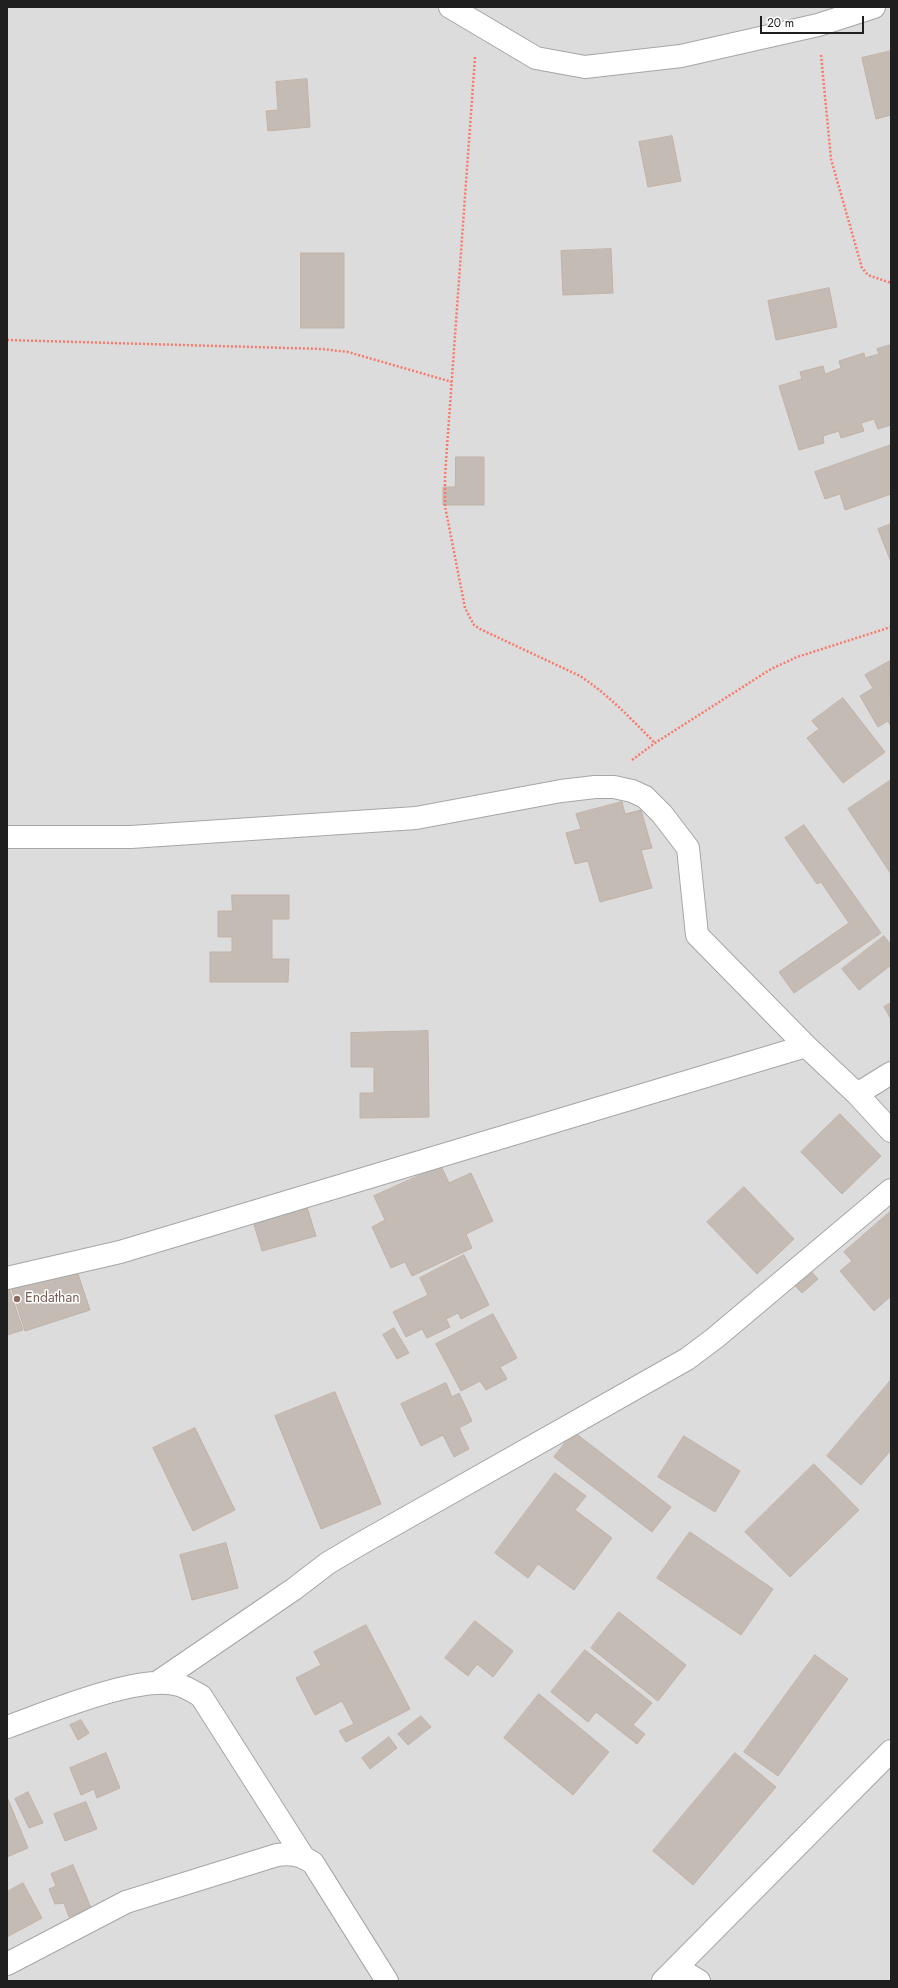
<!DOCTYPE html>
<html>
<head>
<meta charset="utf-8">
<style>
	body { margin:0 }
	#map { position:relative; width:898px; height:1988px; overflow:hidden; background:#efece5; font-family:Jost,sans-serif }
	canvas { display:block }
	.frame { position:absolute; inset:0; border:8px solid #1f1f1f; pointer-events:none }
	.scale { position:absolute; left:760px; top:16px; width:104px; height:18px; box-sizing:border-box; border:2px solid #1f1f1f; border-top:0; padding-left:5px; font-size:12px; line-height:14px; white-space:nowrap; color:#1f1f1f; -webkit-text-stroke:3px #fff; paint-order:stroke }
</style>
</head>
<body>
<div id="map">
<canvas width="898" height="1988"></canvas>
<div class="frame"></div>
<div class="scale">20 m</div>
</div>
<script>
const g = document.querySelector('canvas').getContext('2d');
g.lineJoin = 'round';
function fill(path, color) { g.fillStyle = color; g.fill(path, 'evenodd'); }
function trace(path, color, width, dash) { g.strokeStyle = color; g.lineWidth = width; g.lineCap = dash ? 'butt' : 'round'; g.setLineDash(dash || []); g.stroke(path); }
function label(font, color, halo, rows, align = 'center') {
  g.font = font + ' Jost,sans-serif'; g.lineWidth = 3; g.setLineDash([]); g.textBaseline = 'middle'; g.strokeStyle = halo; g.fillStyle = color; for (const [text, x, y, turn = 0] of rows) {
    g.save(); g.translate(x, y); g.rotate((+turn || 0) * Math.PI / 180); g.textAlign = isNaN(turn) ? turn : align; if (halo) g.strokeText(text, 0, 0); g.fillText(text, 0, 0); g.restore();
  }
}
fill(new Path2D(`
	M7 7H891V1981H7Z`), '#dddcdc');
const building = new Path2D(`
	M891 51V115L876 119 862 58Z
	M307 79 310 127 268 131 266 111 278 110 276 82Z
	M672 136 681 181 648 187 639 142Z
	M611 249 613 293 563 295 561 251Z
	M301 253H344V328H301Z
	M829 288 837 327 776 340 768 301Z
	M891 345V425L878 429 874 419 861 423 864 431 841 438 839 431 823 436 824 443 799 450 779 386 802 379 800 372 823 366 825 374 841 368 839 361 864 353 865 358 879 354 877 349Z
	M891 445V494L845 510 840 494 825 499 815 472Z
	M456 457H484V505H443V487H455Z
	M891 524V562L878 529Z
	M890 661 891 726 888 721 878 727 860 696 873 688 865 675Z
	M843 698 885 752 843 783 807 738 819 729 812 721Z
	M891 780V874L848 809Z
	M622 802 625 814 641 810 652 848 641 850 652 888 600 902 588 861 575 864 566 833 581 829 576 814Z
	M804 825 881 933 794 993 779 972 849 923 821 882 817 884 785 838Z
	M232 895H289V919H272V959H289L288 982H210V952H232V937H218V911H232Z
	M884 936 891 945V965L859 990 842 969Z
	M891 1003V1019L884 1007Z
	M428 1031 429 1117 360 1118V1093H374V1067H351V1033Z
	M840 1114 881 1156 842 1194 801 1152Z
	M441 1166 449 1183 471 1173 493 1221 466 1234 472 1248 412 1276 405 1262 391 1268 372 1227 385 1220 374 1196Z
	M744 1187 794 1239 757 1274 707 1222Z
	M307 1207 316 1236 262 1251 253 1221Z
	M891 1211V1296L874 1311 840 1271 852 1261 844 1252Z
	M464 1255 489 1305 461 1319 458 1313 446 1319 450 1327 427 1338 422 1329 406 1337 393 1312 428 1295 420 1278Z
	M807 1267 818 1279 802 1293 791 1282Z
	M76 1268 90 1310 25 1331 12 1290Z
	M9 1288 23 1330 7 1335V1289Z
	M493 1314 517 1358 500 1367 507 1379 486 1390 480 1381 461 1391 436 1344Z
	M394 1328 409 1353 397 1359 383 1335Z
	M891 1380V1450L861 1485 827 1456Z
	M446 1383 452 1397 459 1393 472 1421 459 1428 469 1449 454 1457 443 1435 421 1446 401 1404Z
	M335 1392 381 1504 321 1529 275 1416Z
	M195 1428 235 1510 193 1531 153 1448Z
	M574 1432 671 1507 652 1532 554 1457Z
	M684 1436 740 1471 715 1512 658 1477Z
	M814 1464 859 1510 790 1577 745 1532Z
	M555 1473 586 1496 575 1510 612 1538 574 1590 538 1564 528 1578 495 1553Z
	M690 1532 773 1589 741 1635 657 1578Z
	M226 1543 238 1588 192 1600 180 1555Z
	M619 1612 686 1665 658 1701 591 1648Z
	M475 1621 513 1651 493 1677 477 1664 468 1676 445 1658Z
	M366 1625 410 1709 346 1742 339 1731 354 1724 342 1701 315 1715 296 1678 321 1665 314 1652Z
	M585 1650 652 1703 633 1725 645 1734 637 1744 596 1712 588 1722 551 1692Z
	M815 1655 848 1679 778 1776 744 1752Z
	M539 1694 609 1752 573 1795 504 1738Z
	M421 1716 431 1727 408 1745 398 1734Z
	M81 1720 89 1733 78 1740 70 1725Z
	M389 1737 397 1748 370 1769 362 1758Z
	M106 1753 120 1788 97 1798 94 1789 81 1795 70 1768Z
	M735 1753 776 1787 693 1885 653 1851Z
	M28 1792 43 1823 29 1828 15 1799Z
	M7 1797 28 1848 7 1857Z
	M86 1802 97 1829 65 1841 54 1814Z
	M73 1865 91 1908 69 1917 64 1903 55 1904 49 1889 56 1886 51 1874Z
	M23 1883 42 1918 7 1937V1892Z`);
fill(building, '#c4bbb4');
trace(building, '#c1b2a7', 1);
const minor = new Path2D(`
	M450 7 536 58 585 67 681 56 818 25 874 7
	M7 837H131L416 818 561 791 595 787H614L632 791 645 797 662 814 688 848 697 935 806 1046 857 1094 891 1131
	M857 1094 891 1073
	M7 1278 120 1252 806 1046
	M158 1682 294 1589 328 1563 360 1544 687 1359 715 1338 891 1190
	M7 1727C47 1713 141 1673 179 1685 186 1687 194 1692 201 1696L304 1858
	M7 1964 126 1902 277 1855C292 1853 301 1855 313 1863L387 1981
	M678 1968 699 1981
	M663 1981 891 1751`);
trace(minor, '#a6a6a6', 24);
trace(new Path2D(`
	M821 55 831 159 862 268 868 275 891 283
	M475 57 445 475V506L465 608 474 625 480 629 580 676C609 695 631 719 655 743
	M7 340 323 349 348 352 452 382
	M632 760 655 743 771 669 797 657 891 627`), '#fa796b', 2.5, [2, 2]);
trace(minor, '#fff', 22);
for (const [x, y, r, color] of [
	[17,1299,4,"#8d6e63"]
]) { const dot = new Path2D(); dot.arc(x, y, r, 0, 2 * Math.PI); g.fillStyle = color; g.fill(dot); trace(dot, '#fff', 1.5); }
label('14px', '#785e54', '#fff', [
	["Endathan",25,1299]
], 'left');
</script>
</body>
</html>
